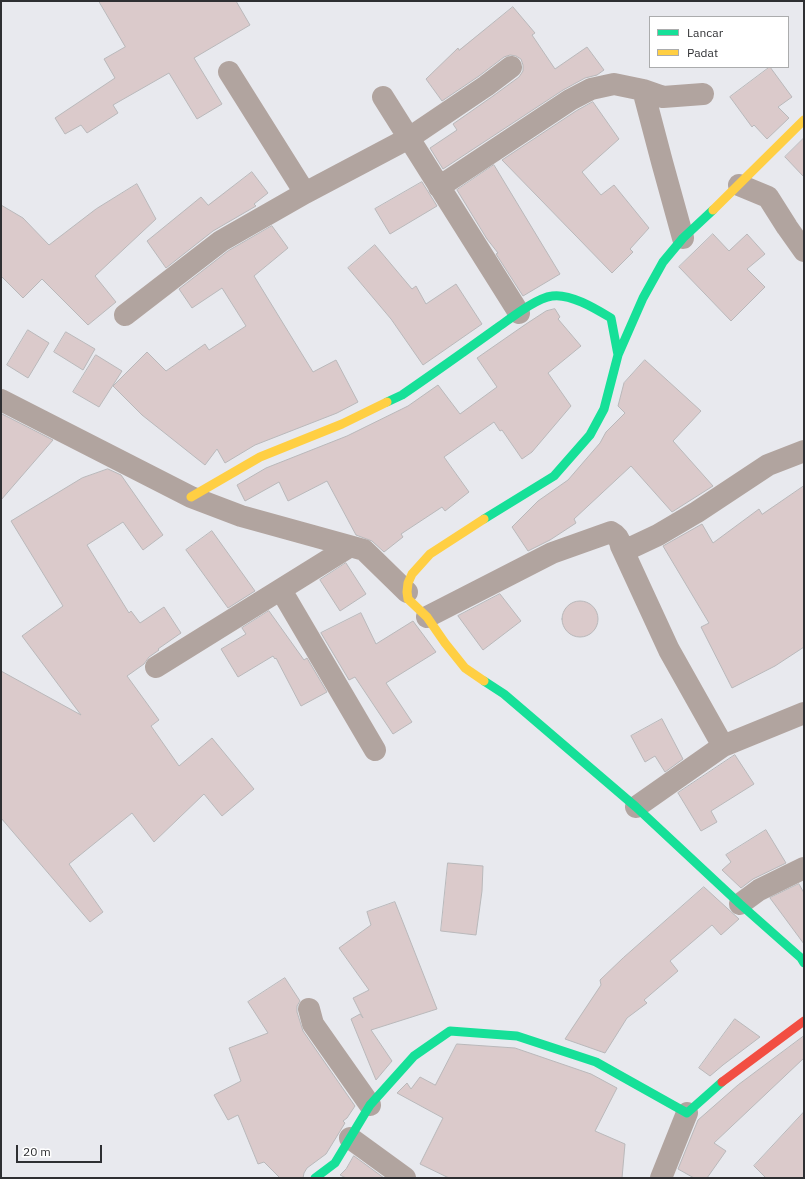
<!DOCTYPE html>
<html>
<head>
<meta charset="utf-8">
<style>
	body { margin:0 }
	#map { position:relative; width:805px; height:1179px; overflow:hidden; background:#e8e9ee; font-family:"IBM Plex Sans",sans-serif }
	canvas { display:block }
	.frame { position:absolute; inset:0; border:2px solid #2e2f32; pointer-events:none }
	.legend { position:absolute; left:649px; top:16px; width:140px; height:52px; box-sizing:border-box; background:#fff; border:1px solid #abacad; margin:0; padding:5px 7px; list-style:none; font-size:12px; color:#2e2f32 }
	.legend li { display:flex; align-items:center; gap:8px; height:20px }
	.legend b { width:20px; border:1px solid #abacad }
	.scale { position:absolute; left:16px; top:1145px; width:86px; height:18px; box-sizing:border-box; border:2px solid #2e2f32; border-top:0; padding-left:5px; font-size:12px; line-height:14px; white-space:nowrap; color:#2e2f32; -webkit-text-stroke:3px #fff; paint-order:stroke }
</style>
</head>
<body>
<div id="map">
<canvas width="805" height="1179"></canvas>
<div class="frame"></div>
<ul class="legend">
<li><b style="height:5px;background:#16e098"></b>Lancar</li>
<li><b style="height:5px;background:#ffcf43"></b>Padat</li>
</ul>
<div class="scale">20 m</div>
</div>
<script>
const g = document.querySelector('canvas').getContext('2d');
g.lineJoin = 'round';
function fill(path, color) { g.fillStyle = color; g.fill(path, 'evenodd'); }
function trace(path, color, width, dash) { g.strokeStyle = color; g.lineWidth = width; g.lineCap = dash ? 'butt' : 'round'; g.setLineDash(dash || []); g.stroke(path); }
const building = new Path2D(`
	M99 1H236L250 25 194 58 222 104 197 119 169 73 113 105 118 113 87 133 81 125 65 134 55 118 115 78 104 59 125 47Z
	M513 7 535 33 532 35 555 69 587 47 604 70 597 75 585 78 563 90 443 169 430 148 457 130 453 124 493 96 519 77 523 71V65L521 59 516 56 510 55 504 57 479 76 442 101 426 79 458 48 459 50Z
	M770 67 792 97 778 107 789 118 767 139 754 125 752 127 730 97Z
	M593 102 619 139 582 172 601 195 614 185 649 228 630 249 633 252 612 273 502 160 576 111Z
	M804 138V177L785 157Z
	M494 165 560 274 523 296 496 254 498 253 487 239 457 190Z
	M252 172 268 193 254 204 256 206 213 231 166 268 147 241 201 197 208 205Z
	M422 182 437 206 390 234 375 209Z
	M137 184 156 219 95 276 116 302 88 325 42 279 23 298 1 276V205L23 218 49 245 96 209Z
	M272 226 288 248 254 276 313 372 336 360 358 402 337 413 255 445 225 463 217 449 205 465 142 415 113 386 147 352 166 371 205 344 209 350 246 326 222 288 192 308 179 289 228 251Z
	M713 234 729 251 747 234 765 254 747 269 765 287 731 321 679 267Z
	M375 245 412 289 416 286 426 304 456 284 482 324 423 365 391 319 348 268Z
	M555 309 560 317 558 319 581 346 548 373 571 406 532 452 522 459 502 430 500 431 494 422 444 457 469 492 445 511 442 507 401 534 403 537 384 552 372 541 356 535 327 481 288 501 279 482 245 501 237 485 266 468 347 436 408 406 438 385 460 414 497 387 477 358 526 324 546 311Z
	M28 330 49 343 28 378 7 365Z
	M66 332 95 349 83 370 54 352Z
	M96 355 122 371 99 407 73 392Z
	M645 360 701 411 673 441 713 486 672 512 631 466 574 519 576 523 550 540 528 551 512 527 538 501 568 480 600 443 606 432 625 413 618 406 624 383Z
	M2 414 53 440 1 500V415Z
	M108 469 121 475 163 535 143 550 123 522 87 545 129 613 131 611 140 623 164 607 181 633 158 649 159 650 149 657 144 664 127 676 159 720 151 726 179 766 212 738 254 789 222 816 204 794 154 842 132 813 69 864 103 912 90 922 1 818V671L81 715 22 636 63 606 11 521 82 478Z
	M804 486V647L775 666 732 688 701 627 709 623 663 546 702 524 713 543 759 509 762 514Z
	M212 531 255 591 228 608 186 550Z
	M346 563 366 594 340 611 320 580Z
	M500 594 521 621 483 650 458 616Z
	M562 619a18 18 0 1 1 36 0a18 18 0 1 1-36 0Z
	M269 611 304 660 307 658 327 692 301 706 276 658 275 659 273 656 238 677 221 649 246 634 242 628Z
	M361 613 376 644 413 621 436 652 386 683 412 722 393 734 355 677 349 680 321 633Z
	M662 719 683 759 665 772 655 756 645 762 631 736Z
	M735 755 754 784 711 811 717 822 701 831 678 793Z
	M766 830 786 863 753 879 741 888 722 870 731 862 726 855Z
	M448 863 483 866 482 891 476 935 441 931Z
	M799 884 804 893V944L770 898Z
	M704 887 739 919 721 935 712 925 670 961 678 971 644 1000 647 1003 627 1018 605 1053 565 1039 601 985 600 980 623 958Z
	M395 902 437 1009 371 1030 392 1061 376 1080 351 1019 360 1014 363 1018 353 998 369 990 339 948 371 925 367 912Z
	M285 978 300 1001 297 1006V1012L303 1031 355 1106 347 1118 343 1121 345 1123 326 1154 307 1168 304 1173 303 1178H280L264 1162 258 1164 238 1115 228 1120 214 1095 241 1081 229 1048 268 1033 248 1002Z
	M735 1019 760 1037 723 1065 710 1076 699 1068Z
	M804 1036V1058L714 1143 726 1151 707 1178H694L678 1169 698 1120 738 1085Z
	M457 1044 515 1048 591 1074 617 1088 595 1131 625 1144 622 1178H449L420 1164 443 1118 397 1093 407 1083 411 1089 420 1077 435 1085Z
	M804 1112V1178H766L754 1166Z
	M354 1156 384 1178H346L340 1175 346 1169Z`);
fill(building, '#dbcacb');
trace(building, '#b9b8ba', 1);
trace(new Path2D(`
	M229 72 305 193
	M643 90 662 162 683 238
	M383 97 519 313
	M739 185 768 197 787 227 804 251
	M439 187 570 100 591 89 614 84 643 90 663 97 703 94
	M125 315 221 241 305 193 409 138 486 86 511 67
	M1 400 191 497 241 516 364 550 407 592
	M624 551 658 535 697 512 768 465 804 451
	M281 590 375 750
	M427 617 552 553 611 532C617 535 620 540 621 546L669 650 723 746
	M156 667 349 547
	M636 807 723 746 804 713
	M740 904 759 890 804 868
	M309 1009 313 1024 370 1105
	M350 1138 405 1178
	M661 1178 687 1113`), '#b1a49f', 22);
trace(new Path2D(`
	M387 402 402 395C434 373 465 351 497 328 510 319 536 298 552 296 570 293 596 309 611 318L618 355
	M484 519 554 476 590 435 604 409 618 355 643 298 663 262 683 238 713 210
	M484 681 504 694 636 807 740 904 801 958 804 963
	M315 1178 335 1163 370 1105 414 1056 450 1031 517 1036 596 1062 687 1113 722 1082`), '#16e098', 9);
trace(new Path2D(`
	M713 210 804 120
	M191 497 260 457 342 424 387 402
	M484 519 430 554 412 574 408 583 407 592 408 599 427 617 445 643 465 668 484 681`), '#ffcf43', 9);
trace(new Path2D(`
	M722 1082 804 1021`), '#f24e42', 9);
</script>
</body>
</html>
